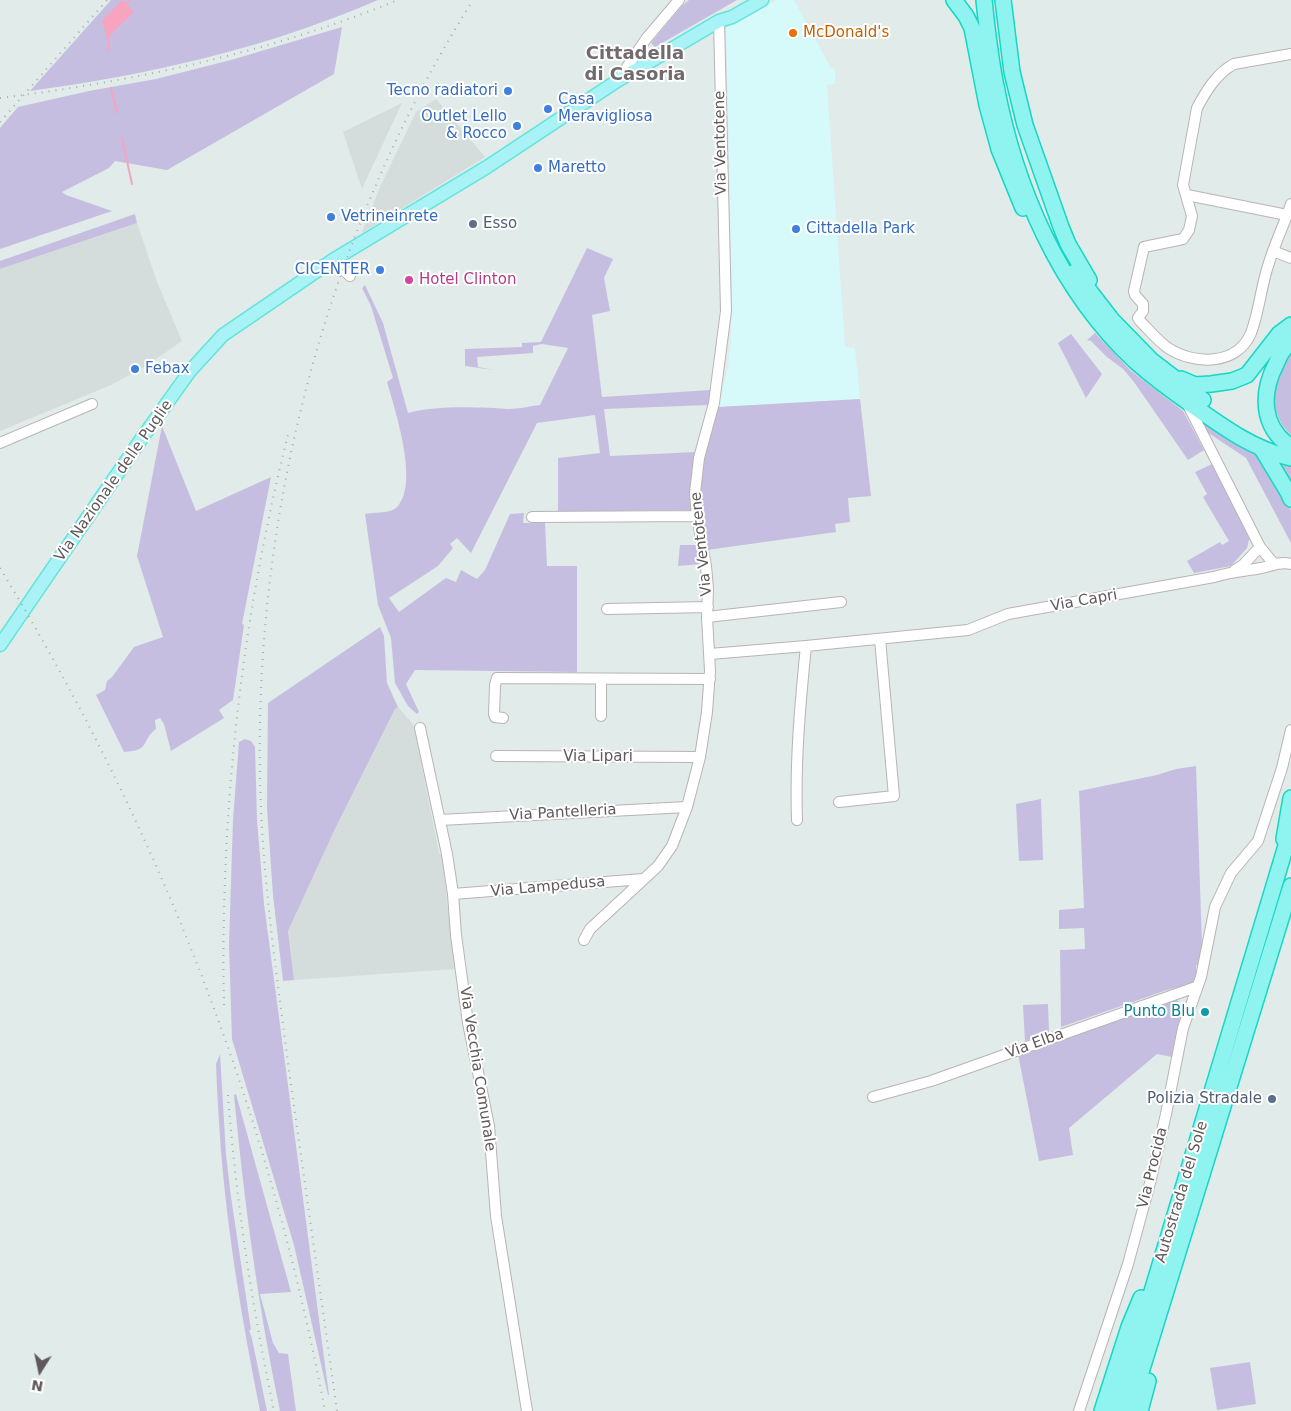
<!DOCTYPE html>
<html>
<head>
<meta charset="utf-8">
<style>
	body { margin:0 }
	#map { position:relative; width:1291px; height:1411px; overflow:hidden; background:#e0ebea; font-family:"DejaVu Sans",sans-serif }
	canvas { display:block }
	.north { position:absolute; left:15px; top:1346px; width:50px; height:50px; -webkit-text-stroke:4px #fff; paint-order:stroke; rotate:190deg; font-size:14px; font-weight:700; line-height:20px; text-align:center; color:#60595a }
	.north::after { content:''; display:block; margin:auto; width:18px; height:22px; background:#60595a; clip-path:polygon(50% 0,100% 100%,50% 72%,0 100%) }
</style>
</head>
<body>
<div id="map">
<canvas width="1291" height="1411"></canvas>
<div class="north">N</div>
</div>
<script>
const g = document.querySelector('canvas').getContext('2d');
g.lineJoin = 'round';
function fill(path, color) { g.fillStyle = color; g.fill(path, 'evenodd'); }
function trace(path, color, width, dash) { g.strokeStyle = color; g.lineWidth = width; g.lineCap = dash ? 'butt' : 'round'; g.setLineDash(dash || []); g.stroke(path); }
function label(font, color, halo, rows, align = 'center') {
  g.font = font + ' "DejaVu Sans",sans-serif'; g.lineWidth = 4; g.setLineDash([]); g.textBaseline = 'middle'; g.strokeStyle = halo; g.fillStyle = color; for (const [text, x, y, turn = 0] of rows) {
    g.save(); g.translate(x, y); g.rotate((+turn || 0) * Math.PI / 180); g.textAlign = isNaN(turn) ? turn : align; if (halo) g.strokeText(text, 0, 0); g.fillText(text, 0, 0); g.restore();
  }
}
fill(new Path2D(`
	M777 0H794L831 68 835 69V84L827 85 845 347 855 348 860 399 718 407 728 367 731 339 732 300 726 27Z`), '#d6faf9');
fill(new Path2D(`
	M436 99 485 157 362 233 380 187 416 112Z
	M402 103 366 180 362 189 343 132Z
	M137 223 157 282 182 341 144 367 111 385 0 431V269Z
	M398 707 412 723 414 727 439 853 442 856 455 969 294 980 288 931 335 829 395 709Z`), '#d5dcdc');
fill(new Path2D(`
	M111 0H378C267 48 149 75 30 91Z
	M689 0H737L655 47 651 43 682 6Z
	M342 27 334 74 167 170 115 161 109 168 62 192 66 195 112 211 0 249V128L18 107 89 91 156 79 231 60Z
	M135 214 137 223 0 269V261Z
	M587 248 613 259 604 278 610 311 592 315 602 397 711 390 708 405 604 409 610 456 696 452 692 510 613 511 609 513 577 514 558 512V458L600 453 595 415 537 423 471 553 457 538 450 544 453 548 438 566 389 598 399 612 446 578 456 582 461 570 477 579 485 570 510 514 524 513 523 523H545L547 566H577V672L415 670 406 684 419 712 417 714 408 706 395 683 391 638 378 605 365 514C374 512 392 514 398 506 419 482 395 410 387 382L393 378 371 306 362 288 365 285 383 323 408 413C435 405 481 407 509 409 519 409 530 406 540 405L568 348 542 344 533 346V353L477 357 478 367 494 370 465 366V349L522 347V343L541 342Z
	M1095 333 1130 370 1183 411 1204 450 1188 460 1134 382 1123 369 1107 357 1091 341 1087 340Z
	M1071 334 1102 374 1086 398 1058 343Z
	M1291 354V435C1267 414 1270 376 1291 354Z
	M860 399 871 496 848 498 850 522 835 524 836 532 707 550 699 495 706 447 718 407Z
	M1203 423H1209L1226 437 1259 456 1285 495 1291 511V543L1246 458 1204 430 1202 425Z
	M162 426 196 511 271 477 242 624 244 625 233 700 219 710 224 718 171 751 164 724 160 718 155 720 156 729C140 741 152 750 124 752L96 695 105 690 107 681 112 677 134 647 163 637 137 556Z
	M1274 461 1291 465V491Z
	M1212 464 1250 536 1247 548 1231 566 1194 573 1187 561 1220 542 1222 545 1229 541 1203 497 1207 494 1195 472Z
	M680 545H698L701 564 678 566Z
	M380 627 384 636 387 683 398 707 395 709 335 829 288 931 294 980 283 981 273 895 267 808 268 703Z
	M245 739 251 741 255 747 257 820 264 904 329 1395H328L294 1245 232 1039 229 945 233 820 239 742Z
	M1196 766 1202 945 1201 965H1196V978L1192 984 1167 990 1061 1027 1060 950 1085 949 1084 928 1059 929V910L1084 908 1079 791 1157 775 1176 769Z
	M1041 799 1043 860 1019 861 1016 804Z
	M1177 998 1181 1010 1183 1011 1179 1024 1172 1057 1157 1054 1069 1128 1073 1155 1039 1161 1018 1054Z
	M1048 1004 1049 1032 1025 1041 1023 1005Z
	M220 1054 226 1155 231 1197 251 1330H249L252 1339 267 1411H260C243 1325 228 1238 221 1151 219 1122 217 1093 216 1064Z
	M236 1094 291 1292 260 1294 273 1343 279 1353 288 1354 296 1411H280C258 1306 244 1201 234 1095Z
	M1250 1362 1256 1404 1217 1410 1210 1368Z`), '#c6bee0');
fill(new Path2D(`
	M122 0 134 12 107 38 102 21Z`), '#f7a4c1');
trace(new Path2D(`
	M126 4 129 0
	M108 37 109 50
	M111 88 117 113
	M122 138 132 184`), '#f7a4c1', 2);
const minor = new Path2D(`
	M1291 54 1234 64C1217 73 1206 91 1197 108L1183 185 1192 216 1189 230 1183 239 1144 247 1134 291 1135 295 1143 304V311L1138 318 1140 321C1149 330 1158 341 1168 348 1194 365 1237 366 1251 333 1259 312 1261 287 1268 266 1274 245 1284 225 1291 204
	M619 79 646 39 679 0
	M1187 195 1287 215
	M1273 251 1291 258
	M333 260 350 276
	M1187 403 1260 547 1274 564
	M0 443 92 404
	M532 517 697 516
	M1235 570 1243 565 1260 547
	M607 609 708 607
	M707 617 841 602
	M710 654 806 646 968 630 1008 614 1214 577C1230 572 1245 571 1261 568 1272 566 1280 561 1291 564
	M601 679V716
	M503 718 495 717 494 714 495 685 497 678 710 679
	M420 728 447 854 453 894 456 935 468 1023 489 1126 496 1216 527 1411
	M496 756 700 757
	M839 802 894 796 880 639
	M440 820 687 807
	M797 820C795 762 800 705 806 646
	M453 894 643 879
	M584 940 590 929 658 866 672 846 687 807 700 757 707 712 710 671 707 617 708 589 706 566 697 516 695 493 699 458 714 403 726 311 719 21
	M873 1097 931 1081 1196 987
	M1079 1411 1128 1264 1150 1183 1166 1114 1183 1028 1201 977 1215 907 1231 873 1258 841 1282 768 1291 730`);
const major = new Path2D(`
	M0 645 142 438 190 371 223 335 333 260 487 167 617 81 719 21 732 17 762 0`);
const highway = new Path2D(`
	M954 0 966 16 972 28 987 105 999 149 1023 208
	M984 0C987 29 990 58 996 86 1015 187 1059 290 1135 361 1153 377 1172 391 1192 405 1223 427 1253 449 1291 458
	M1003 0 1012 72 1025 125 1061 227 1068 244 1089 280
	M1075 272 1112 320 1152 361 1203 400
	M1291 342C1283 348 1280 355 1276 364 1261 393 1261 427 1291 447
	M1181 379 1195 385 1211 384 1232 381 1247 375 1279 334 1291 325
	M1262 449 1288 492 1291 499
	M1284 839 1291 798
	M1102 1411 1129 1327 1141 1298
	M1116 1411 1291 829
	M1129 1411 1291 886
	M1140 1411 1148 1381`);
trace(minor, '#bab3b4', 12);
trace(major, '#60e4db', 15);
trace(highway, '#14d7c4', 18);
trace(minor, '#fff', 10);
trace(major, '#a9f3f7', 12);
trace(highway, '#8ff3ef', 15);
trace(new Path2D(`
	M0 98C136 81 271 52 398 0
	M0 122 107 0
	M0 568C160 831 268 1108 325 1411
	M224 1005C220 813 241 621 288 435
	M228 1095C236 1201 252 1306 274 1411
	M337 1411C321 1297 305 1184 289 1071 278 984 265 897 261 809 249 528 323 238 473 0`), '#acabab', 2, [1, 6]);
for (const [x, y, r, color] of [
	[793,33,5,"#e8710a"],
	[508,91,5,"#3f7fe0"],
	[548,109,5,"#3f7fe0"],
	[517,126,5,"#3f7fe0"],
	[538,168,5,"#3f7fe0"],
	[331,217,5,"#3f7fe0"],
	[473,224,5,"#5c6f8a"],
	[796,229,5,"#3f7fe0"],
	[380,270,5,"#3f7fe0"],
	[409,280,5,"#d1479c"],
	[135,369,5,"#3f7fe0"],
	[1205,1012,5,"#0f9aa8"],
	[1272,1099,5,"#5c6f8a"]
]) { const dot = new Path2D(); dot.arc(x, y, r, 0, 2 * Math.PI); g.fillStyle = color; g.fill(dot); trace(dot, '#fff', 2); }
label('15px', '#c56008', '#fff', [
	["McDonald's",803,33]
], 'left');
label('15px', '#366cbe', '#fff', [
	["Tecno radiatori",498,91,"right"],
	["Casa",558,100],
	["Meravigliosa",558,117],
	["Outlet Lello",507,117,"right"],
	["& Rocco",507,134,"right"],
	["Maretto",548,168],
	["Vetrineinrete",341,217],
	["Cittadella Park",806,229],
	["CICENTER",370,270,"right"],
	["Febax",145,369]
], 'left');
label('15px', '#60595a', '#fff', [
	["Via Ventotene",721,143,-91],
	["Via Nazionale delle Puglie",114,481,-55],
	["Via Ventotene",702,544,-96],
	["Via Capri",1084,601,-10],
	["Via Lipari",598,757],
	["Via Pantelleria",563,813,-3],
	["Via Lampedusa",548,887,-5],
	["Via Elba",1035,1044,-20],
	["Via Vecchia Comunale",477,1069,81],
	["Via Procida",1153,1168,-76],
	["Autostrada del Sole",1182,1192,-73]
]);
label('15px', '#4e5e75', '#fff', [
	["Esso",483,224],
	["Polizia Stradale",1262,1099,"right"]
], 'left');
label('15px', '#b23c85', '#fff', [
	["Hotel Clinton",419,280]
], 'left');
label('15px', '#0d838f', '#fff', [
	["Punto Blu",1195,1012]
], 'right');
label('bold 18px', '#726a6c', '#fff', [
	["Cittadella",635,54],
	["di Casoria",635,75]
]);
</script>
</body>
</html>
